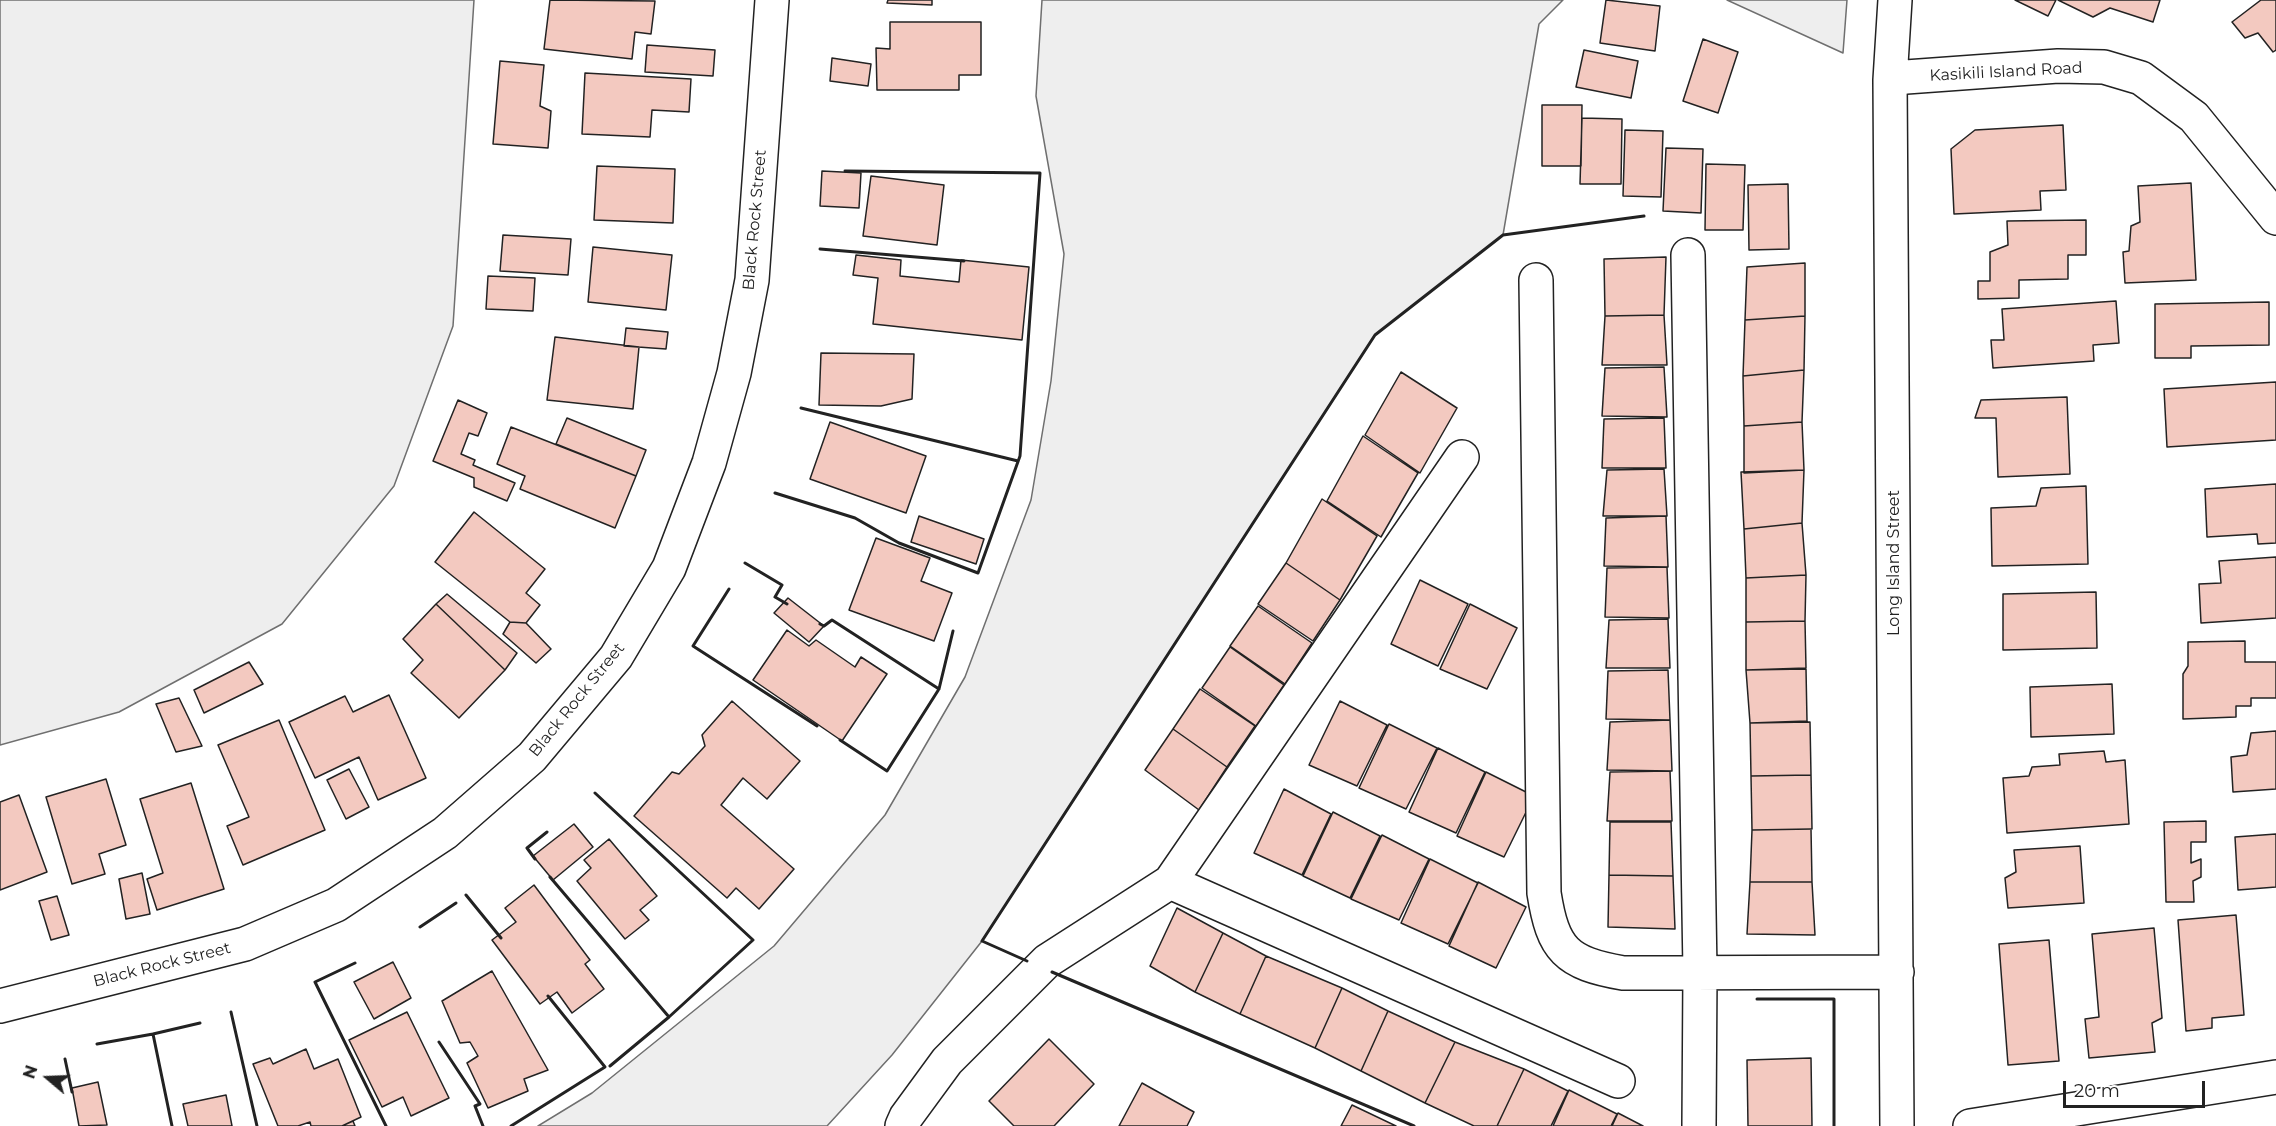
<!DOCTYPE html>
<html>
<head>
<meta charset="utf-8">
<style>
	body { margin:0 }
	#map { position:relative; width:2276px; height:1126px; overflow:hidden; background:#fff; font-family:Montserrat,sans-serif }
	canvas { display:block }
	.north { position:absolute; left:18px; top:1048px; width:60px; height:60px; -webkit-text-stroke:4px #fff; paint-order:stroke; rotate:289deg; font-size:16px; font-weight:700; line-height:24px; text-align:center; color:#222 }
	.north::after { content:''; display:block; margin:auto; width:21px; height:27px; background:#222; clip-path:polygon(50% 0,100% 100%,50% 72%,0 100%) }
	.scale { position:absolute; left:2063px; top:1081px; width:142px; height:27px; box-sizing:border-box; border:3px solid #222; border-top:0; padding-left:8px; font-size:18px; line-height:21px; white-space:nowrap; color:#222; -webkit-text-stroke:4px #fff; paint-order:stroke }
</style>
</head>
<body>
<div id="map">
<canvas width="2276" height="1126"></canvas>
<div class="north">N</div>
<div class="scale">20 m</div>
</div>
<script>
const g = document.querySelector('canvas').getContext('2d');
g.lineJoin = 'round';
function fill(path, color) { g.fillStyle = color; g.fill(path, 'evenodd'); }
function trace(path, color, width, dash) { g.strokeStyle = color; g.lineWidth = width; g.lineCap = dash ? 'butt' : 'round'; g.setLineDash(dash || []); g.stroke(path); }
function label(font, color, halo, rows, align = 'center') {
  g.font = font + ' Montserrat,sans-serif'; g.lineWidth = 4.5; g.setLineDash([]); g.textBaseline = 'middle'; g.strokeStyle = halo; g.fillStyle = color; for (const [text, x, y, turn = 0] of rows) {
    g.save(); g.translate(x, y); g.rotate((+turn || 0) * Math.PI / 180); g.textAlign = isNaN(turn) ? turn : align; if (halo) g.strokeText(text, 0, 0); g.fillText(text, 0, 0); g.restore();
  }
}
const green = new Path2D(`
	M0 0H474L453 326 394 486 282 624 119 712 0 745Z
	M1042 0H1563L1539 24 1503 235 1375 335 982 941 892 1055 827 1126H538L592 1093 774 946 885 815 965 677 1031 500 1051 381 1064 254 1036 96Z
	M1727 0H1847L1843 53Z`);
fill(green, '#eee');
trace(green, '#6f6f6f', 1.5);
const building = new Path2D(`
	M550 0 655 1 651 34 635 32 632 59 544 49Z
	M888 0H932V5L887 3Z
	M1606 0 1660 6 1655 51 1600 43Z
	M2015 0H2056L2048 16Z
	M2058 0H2160L2153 22 2110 8 2093 17Z
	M2261 0H2276V50L2273 52 2258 33 2245 38 2232 22Z
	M890 22H981V75H959V90H877L876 48 890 49Z
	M1703 39 1738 52 1718 113 1683 101Z
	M647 45 715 50 713 76 645 72Z
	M1584 50 1638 61 1631 98 1576 87Z
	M832 58 871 64 868 86 830 81Z
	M500 61 544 65 540 106 551 111 548 148 493 144Z
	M585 73 691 79 689 112 652 110 650 137 582 134Z
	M1542 105H1582L1581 166H1542Z
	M1582 118 1622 119 1621 184H1580Z
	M2063 125 2066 190 2040 191 2041 210 1954 214 1951 149 1975 130Z
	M1625 130 1663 131 1661 197 1623 196Z
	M1666 148 1703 149 1701 213 1663 211Z
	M1706 164 1745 165 1743 230H1705Z
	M597 166 675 169 673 223 594 220Z
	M822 171 861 173 859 208 820 206Z
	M871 176 944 185 937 245 863 236Z
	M2191 183 2196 280 2125 283 2123 252 2129 251 2131 226 2140 222 2138 186Z
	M1788 184 1789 249 1749 250 1748 185Z
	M2086 220V255H2068V279L2019 280V298L1978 299V281H1990V252L2008 245 2007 221Z
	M503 235 571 239 568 275 500 271Z
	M593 247 672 255 666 310 588 302Z
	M856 255 901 260 900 276 959 282 961 260 1029 267 1022 340 873 324 878 278 853 275Z
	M1666 257 1664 315 1605 316 1604 259Z
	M1805 263V316L1745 320 1747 267Z
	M488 276 535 278 533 311 486 309Z
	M2116 301 2119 343 2093 345 2094 361 1993 368 1991 340H2004L2002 309Z
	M2269 302V345L2191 346V358H2155V304Z
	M1664 315 1667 365H1602L1605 316Z
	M1805 316 1804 370 1743 376 1745 320Z
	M626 328 668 332 666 349 624 346Z
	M555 337 639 347 633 409 547 400Z
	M821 353 914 354 912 399 881 406 819 405Z
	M1664 367 1667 417 1602 416 1605 368Z
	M1804 370 1802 422 1744 426 1743 376Z
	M1401 372 1457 408 1420 473 1365 435Z
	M2276 382V440L2167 447 2164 389Z
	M2067 397 2070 474 1998 477 1996 418H1975L1981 400Z
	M458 400 487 413 478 436 469 433 461 454 475 460 473 465 515 483 507 501 474 487V478L433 461Z
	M567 418 646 450 636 476 556 444Z
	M1664 418 1666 468H1602L1604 419Z
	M830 422 926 456 906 513 810 479Z
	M1802 422 1804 470 1744 473V426Z
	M511 427 636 476 615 528 520 489 525 476 497 464Z
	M1363 436 1418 473 1381 537 1327 501Z
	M1664 469 1667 516H1603L1607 470Z
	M1804 470 1802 523 1744 529 1741 472Z
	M2276 484V543L2258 544 2257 534 2207 537 2205 489Z
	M2086 486 2088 564 1992 566 1991 508 2036 506 2041 488Z
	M1322 499 1377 536 1340 600 1286 563Z
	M474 512 545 569 526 593 540 605 526 623 510 622 435 562Z
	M919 516 984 539 976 564 911 542Z
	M1666 516 1668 567 1604 566 1606 518Z
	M1802 523 1806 575 1746 578 1744 529Z
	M876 538 930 558 921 581 952 593 934 641 849 610Z
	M2276 557V618L2201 623 2199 584 2221 583 2219 561Z
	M1286 563 1340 600 1313 641 1258 604Z
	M1667 567 1669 618 1605 617 1607 568Z
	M1806 575 1805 621 1746 622V578Z
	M1420 580 1468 604 1438 666 1391 644Z
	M2096 592 2097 648 2003 650V594Z
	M447 594 517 653 505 670 436 604Z
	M788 598 824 626 809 642 774 613Z
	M436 604 505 670 459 718 411 673 423 660 403 639Z
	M1470 604 1517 628 1487 689 1440 669Z
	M1258 606 1312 643 1285 684 1230 646Z
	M1668 619 1670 668H1606L1609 620Z
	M1805 621 1806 668 1746 670V622Z
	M510 622 526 623 551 649 536 663 503 634Z
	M787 630 809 646 816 640 855 667 861 657 887 674 842 741 753 680Z
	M2245 641V662H2276V698H2251V706H2236V717L2183 719V674L2188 666V642Z
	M1230 647 1284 685 1256 726 1202 688Z
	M249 662 263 684 204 713 194 690Z
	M1806 669 1807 721 1750 723 1746 670Z
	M1668 670 1670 720 1606 719 1608 671Z
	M2112 684 2114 734 2031 737 2030 687Z
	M1200 689 1255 726 1227 767 1173 729Z
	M389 695 426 778 378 800 359 757 315 778 289 722 345 696 353 712Z
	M179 698 202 746 176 752 156 704Z
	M732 701 800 761 767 799 743 778 721 805 794 869 759 909 736 888 727 898 634 816 672 772 679 774 705 746 702 735Z
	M1340 701 1387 725 1357 786 1309 765Z
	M279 720 325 830 243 865 227 826 249 817 218 745Z
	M1670 720 1672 771 1607 770 1610 722Z
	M1810 722 1811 775 1751 776 1750 723Z
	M1389 724 1437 748 1406 809 1359 788Z
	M1173 729 1227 767 1199 810 1145 770Z
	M2276 731V789L2233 792 2231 757 2247 755 2251 733Z
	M1438 748 1485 772 1456 833 1409 812Z
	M2104 751 2106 762 2125 760 2129 824 2007 833 2003 778 2029 776 2032 767 2060 765 2059 754Z
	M349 769 369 807 346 819 327 780Z
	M1670 771 1672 821H1607L1610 772Z
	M1486 772 1534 796 1504 857 1457 836Z
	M1811 775 1812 829 1752 830 1751 776Z
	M106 779 126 845 99 854 105 874 72 884 46 797Z
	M191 783 224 889 157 910 147 879 163 873 140 799Z
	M1284 789 1331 814 1302 875 1254 853Z
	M19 795 47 872 0 890V802Z
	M1333 812 1380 836 1350 898 1303 876Z
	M2206 821V842H2191V863L2201 859V877L2193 881 2194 902H2166L2164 822Z
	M1610 822H1671L1673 876 1609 875Z
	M574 824 593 847 553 880 533 856Z
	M1811 829 1812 882H1750L1752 830Z
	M2276 834V887L2238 890 2235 837Z
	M1382 835 1429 859 1399 920 1351 899Z
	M609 839 657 896 640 910 649 920 625 939 577 881 591 868 584 860Z
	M2080 846 2084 903 2008 908 2005 878 2016 872 2014 850Z
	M1430 859 1478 883 1448 944 1401 923Z
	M142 873 150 914 126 919 119 879Z
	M1609 875 1673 876 1675 929 1608 927Z
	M1478 882 1526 907 1496 968 1449 946Z
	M1750 882H1812L1815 935 1747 934Z
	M534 885 590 960 585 964 604 989 572 1013 557 992 540 1004 492 940 516 922 505 908Z
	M57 896 69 935 51 940 39 901Z
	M1177 908 1223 933 1195 992 1150 966Z
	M2236 915 2244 1015 2212 1018V1028L2186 1031 2178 920Z
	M2154 928 2162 1018 2152 1023 2155 1052 2089 1058 2085 1019 2099 1017 2092 934Z
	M1223 933 1266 956 1240 1014 1195 992Z
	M2049 940 2059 1061 2008 1065 1999 944Z
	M1266 956 1342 988 1315 1048 1240 1014Z
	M393 962 411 998 374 1019 354 982Z
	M492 971 548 1070 524 1079 528 1091 488 1108 467 1063 478 1056 470 1042 460 1043 442 1001Z
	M1342 988 1388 1011 1361 1071 1315 1048Z
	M1388 1011 1455 1042 1425 1103 1361 1071Z
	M407 1012 449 1098 411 1116 403 1097 382 1107 349 1040Z
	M1049 1039 1094 1084 1054 1126H1014L989 1101Z
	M1455 1042 1524 1069 1497 1126H1474L1425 1103Z
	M306 1049 314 1069 338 1059 361 1117 342 1126H311L310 1122 298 1126H278L253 1064 270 1058 273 1064Z
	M1811 1058 1812 1126H1748L1747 1060Z
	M1524 1069 1568 1091 1551 1126H1497Z
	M98 1082 107 1125 79 1126 72 1088Z
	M1142 1083 1194 1112 1187 1126H1119Z
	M1569 1090 1617 1114 1611 1126H1553Z
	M226 1095 232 1126H188L183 1104Z
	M1352 1105 1396 1126H1341Z
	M1618 1113 1643 1126H1612Z
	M353 1121 355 1126H342Z`);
fill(building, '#f3c9c0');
trace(building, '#222', 1.5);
const minor = new Path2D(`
	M1895 0 1890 80 1897 1126
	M1890 80 1906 77 2058 66 2104 67 2141 78 2194 117 2276 218
	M1688 255 1700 971 1699 1126
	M1536 280 1544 893C1553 950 1566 963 1623 973L1897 972
	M1170 882 1618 1081
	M0 1006 245 944 336 905 445 833 532 757 616 657 669 568 709 463 734 373 752 280 772 0
	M902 1126 906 1117 947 1061 1047 961 1170 882 1462 457
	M1970 1126 2276 1077`);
trace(minor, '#222', 36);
trace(minor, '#fff', 33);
trace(new Path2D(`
	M820 249 964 261
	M801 408 1018 461
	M775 493 855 518 899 543 978 573 1020 456 1040 173 845 171
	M745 563 782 585 775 597 787 604
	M729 589 693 646 817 726
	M820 624 824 626 832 620 939 689 887 771 840 740
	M939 689 953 631
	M595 793 753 940 669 1017
	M535 859 527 848 547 832
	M550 877 669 1017 610 1066
	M466 895 501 938
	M420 927 456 903
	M1027 961 982 941 1375 335 1503 235 1644 216
	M355 963 315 982 386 1126
	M1052 972 1414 1126
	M1757 999H1834V1126
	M231 1012 257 1126
	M153 1034 200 1023
	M439 1042 480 1104 475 1106 483 1126
	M97 1044 153 1034 172 1126
	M65 1059 72 1092
	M511 1126 605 1067 548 996`), '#222', 3);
label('16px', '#222', '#fff', [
	["Kasikili Island Road",2006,72,-3],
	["Black Rock Street",755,220,-85],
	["Long Island Street",1894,563,-90],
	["Black Rock Street",577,700,-51],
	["Black Rock Street",162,965,-14]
]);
</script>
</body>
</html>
